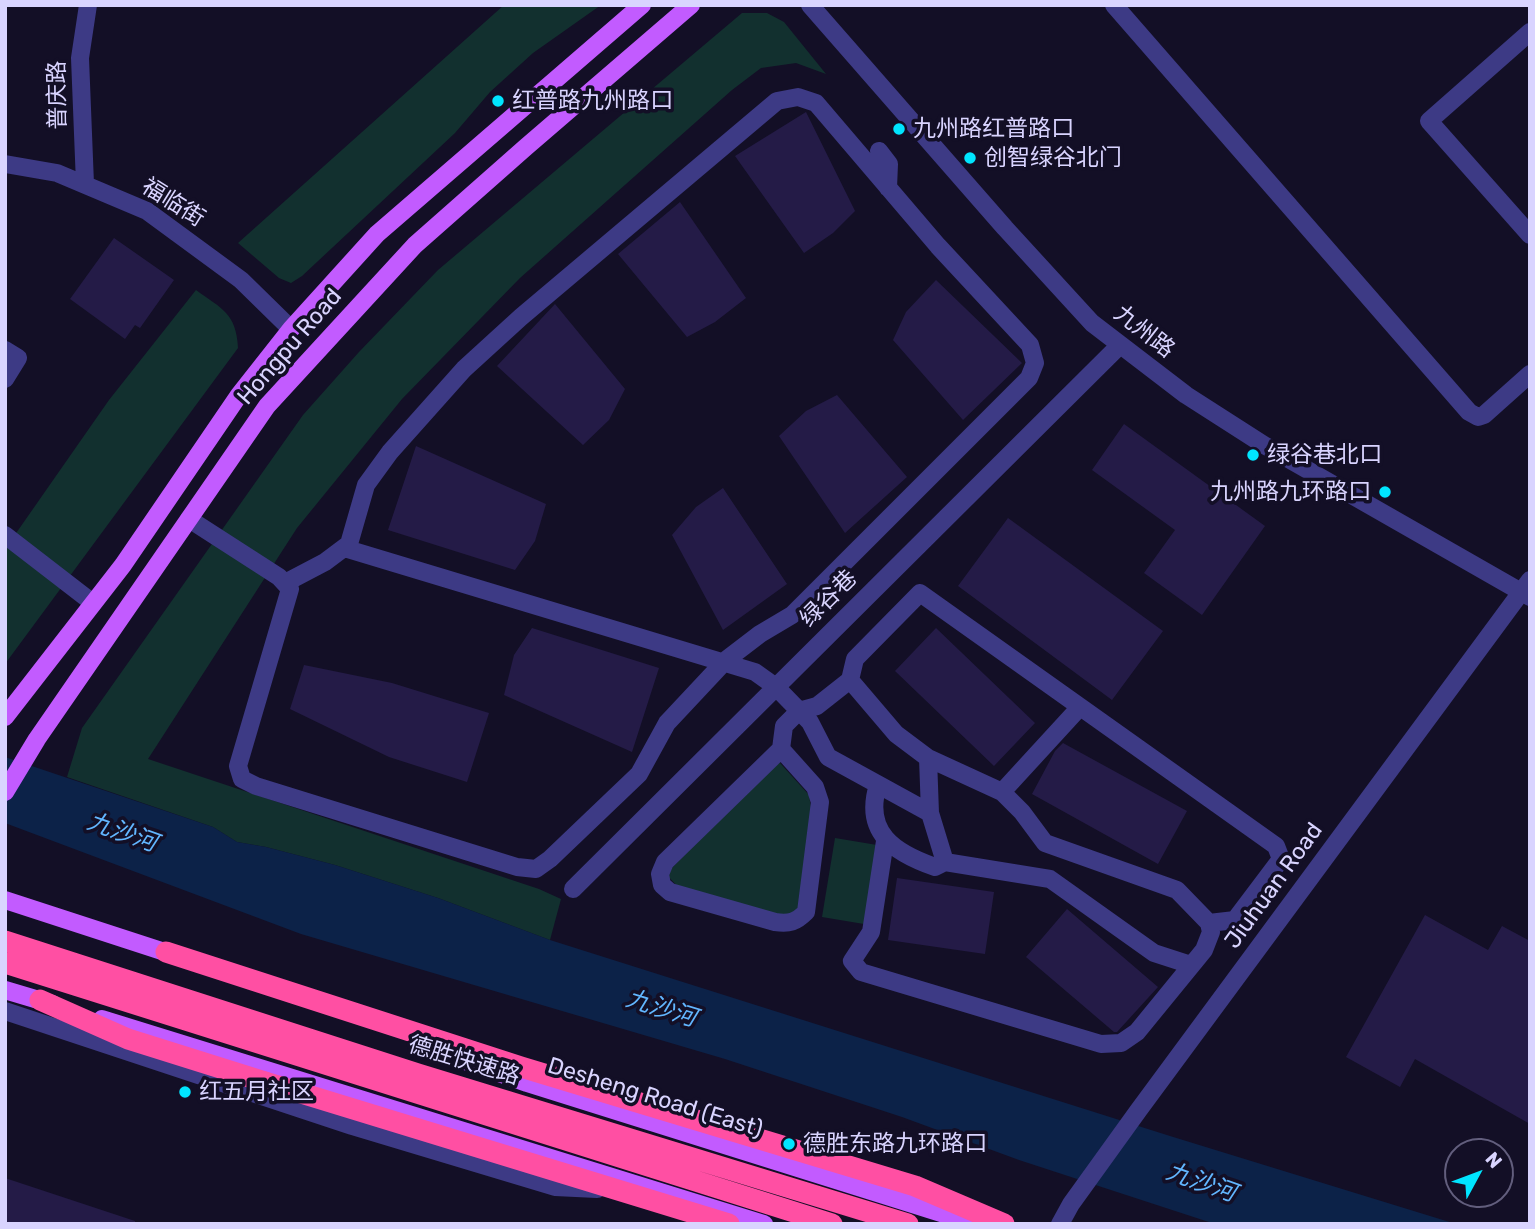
<!DOCTYPE html>
<html>
<head>
<meta charset="utf-8">
<style>
	body { margin:0 }
	#map { position:relative; width:1535px; height:1229px; overflow:hidden; background:#130f26; font-family:Rubik,sans-serif }
	canvas { display:block }
	.frame { position:absolute; inset:0; border:7px solid #d9d4ff; pointer-events:none }
	.north { position:absolute; left:1444px; top:1138px; width:70px; height:70px; box-sizing:border-box; background:#130f26; border:2px solid #625e7d; border-radius:50%; rotate:49deg; font-size:19px; font-weight:700; line-height:28px; text-align:center; color:#d9d4ff }
	.north::after { content:''; display:block; margin:auto; width:24px; height:32px; background:#00e5ff; clip-path:polygon(50% 0,100% 100%,50% 72%,0 100%) }
</style>
</head>
<body>
<div id="map">
<canvas width="1535" height="1229"></canvas>
<div class="frame"></div>
<div class="north">N</div>
</div>
<script>
const g = document.querySelector('canvas').getContext('2d');
g.lineJoin = 'round';
function fill(path, color) { g.fillStyle = color; g.fill(path, 'evenodd'); }
function trace(path, color, width, dash) { g.strokeStyle = color; g.lineWidth = width; g.lineCap = dash ? 'butt' : 'round'; g.setLineDash(dash || []); g.stroke(path); }
function label(font, color, halo, rows, align = 'center') {
  g.font = font + ' Rubik,"Noto Sans SC",sans-serif'; g.lineWidth = 7; g.setLineDash([]); g.textBaseline = 'middle'; g.strokeStyle = halo; g.fillStyle = color; for (const [text, x, y, turn = 0] of rows) {
    g.save(); g.translate(x, y); g.rotate((+turn || 0) * Math.PI / 180); g.textAlign = isNaN(turn) ? turn : align; if (halo) g.strokeText(text, 0, 0); g.fillText(text, 0, 0); g.restore();
  }
}
fill(new Path2D(`
	M504 5H601L533 53 490 92 455 133 302 276 291 283 279 278 238 243Z
	M742 13H767L784 22 826 74 796 63 761 68 732 90 520 278 402 399 297 528 148 759 539 889 561 899 550 940 438 898 335 865 266 847 237 842 213 827 67 777 82 728 303 415 359 352 438 270Z
	M196 290C222 309 236 313 238 348L5 664V549L109 400Z
	M780 763 809 795 811 808 799 907 792 913 781 916 678 887 666 874 771 766Z
	M835 838 877 845 864 924 822 917Z`), '#12302f');
fill(new Path2D(`
	M5 757 213 827 237 842 266 847 335 865 438 898 550 940 1170 1136 1456 1224H1215L1019 1160 902 1117 725 1059 301 934 5 823Z`), '#0c2248');
fill(new Path2D(`
	M806 112 855 211 833 233 804 253 735 156Z
	M680 202 746 298 715 322 687 337 618 254Z
	M114 238 174 280 140 328 135 325 125 339 70 299Z
	M936 280 1022 363 963 420 893 340 906 312Z
	M555 304 625 389 609 420 583 445 497 366Z
	M837 395 907 477 845 533 779 436 806 411Z
	M1124 424 1265 526 1202 615 1144 573 1175 530 1092 470Z
	M416 446 546 504 535 541 515 570 388 530Z
	M723 488 787 584 723 630 672 535 696 507Z
	M1008 518 1163 631 1112 700 958 586Z
	M532 628 659 668 632 752 504 695 514 655Z
	M936 628 1035 723 994 766 895 671Z
	M304 665 392 683 489 713 467 782 389 757 290 709Z
	M1063 743 1187 811 1158 864 1032 794 1055 751Z
	M897 878 994 892 985 954 888 940Z
	M1067 909 1158 987 1117 1032H1114L1026 957Z
	M1425 915 1488 950 1502 926 1530 941V1124L1415 1059 1400 1087 1346 1057Z
	M5 1178 135 1221V1224H5Z`), '#241b47');
trace(new Path2D(`
	M810 5 1005 228 1092 323 1186 395 1264 445 1530 597
	M1114 5 1469 412 1478 417 1484 415 1530 374
	M1530 32 1429 121 1530 235
	M879 151 889 164 888 188
	M5 164 57 173 147 211 241 280 291 329
	M85 184 80 58 88 5
	M5 350 18 358 5 379
	M189 519 279 577 290 589 238 766 242 779 256 786 517 867 536 869 550 859 639 774 667 723 726 660 760 634 792 615 1029 378 1035 363 1030 345 938 246 816 103 798 97 777 101 521 317 464 369 390 452 366 485 349 544 325 562 285 583
	M5 535 93 603
	M344 548 755 672 776 687 810 722 828 757 930 813
	M850 680 896 734 928 758 1002 792 1022 812 1045 843 1177 890 1209 923 1211 932 1204 950 1137 1032 1121 1043 1101 1044 861 972 852 961 871 932 885 841
	M781 749 665 862 660 874 662 885 670 892 775 922C790 924 796 922 806 912L820 802 815 787 781 749 784 726 799 711 817 706 850 680 855 659 920 593 1276 846 1281 859 1235 920 1209 923
	M928 758 930 813 945 862
	M878 785C863 833 895 853 935 867L945 862 1050 879 1154 953 1191 965
	M1002 792 1080 707
	M573 889 1120 345
	M5 1011 352 1126 555 1187 597 1189
	M1060 1224 1071 1204 1138 1111 1530 580`), '#3d3a85', 18);
trace(new Path2D(`
	M5 717 123 565 239 395 291 329 377 234 642 5
	M5 792 37 739 267 406 415 245 526 147 691 5
	M5 900 177 956
	M5 990 52 1004
	M102 1019 764 1224
	M423 1046 527 1083 976 1224`), '#c25bff', 18);
trace(new Path2D(`
	M5 941 418 1074 908 1224
	M166 952 521 1067 915 1186 1004 1224
	M5 963 832 1224
	M40 1000 128 1039 265 1082`), '#ff4fa3', 21);
trace(new Path2D(`
	M265 1082 729 1224`), '#ff4fa3', 21);
for (const [x, y, r, color] of [
	[498,101,7,"#00e5ff"],
	[899,129,7,"#00e5ff"],
	[970,158,7,"#00e5ff"],
	[1253,455,7,"#00e5ff"],
	[1385,492,7,"#00e5ff"],
	[185,1092,7,"#00e5ff"],
	[789,1144,7,"#00e5ff"]
]) { const dot = new Path2D(); dot.arc(x, y, r, 0, 2 * Math.PI); g.fillStyle = color; g.fill(dot); trace(dot, '#130f26', 2.5); }
label('23px', '#d9d4ff', '#130f26', [
	["普庆路",58,95,-91],
	["福临街",173,203,32],
	["九州路",1144,332,38],
	["Hongpu Road",290,347,-49],
	["绿谷巷",829,599,-45],
	["Jiuhuan Road",1274,886,-54],
	["德胜快速路",464,1061,17],
	["Desheng Road (East)",655,1098,17]
]);
label('23px', '#d9d4ff', '#130f26', [
	["红普路九州路口",512,101],
	["九州路红普路口",913,129],
	["创智绿谷北门",984,158],
	["绿谷巷北口",1267,455],
	["九州路九环路口",1371,492,"right"],
	["红五月社区",199,1092],
	["德胜东路九环路口",803,1144]
], 'left');
label('italic 24px', '#62b6ff', '#130f26', [
	["九沙河",122,833,19],
	["九沙河",661,1009,17],
	["九沙河",1201,1183,19]
]);
</script>
</body>
</html>
